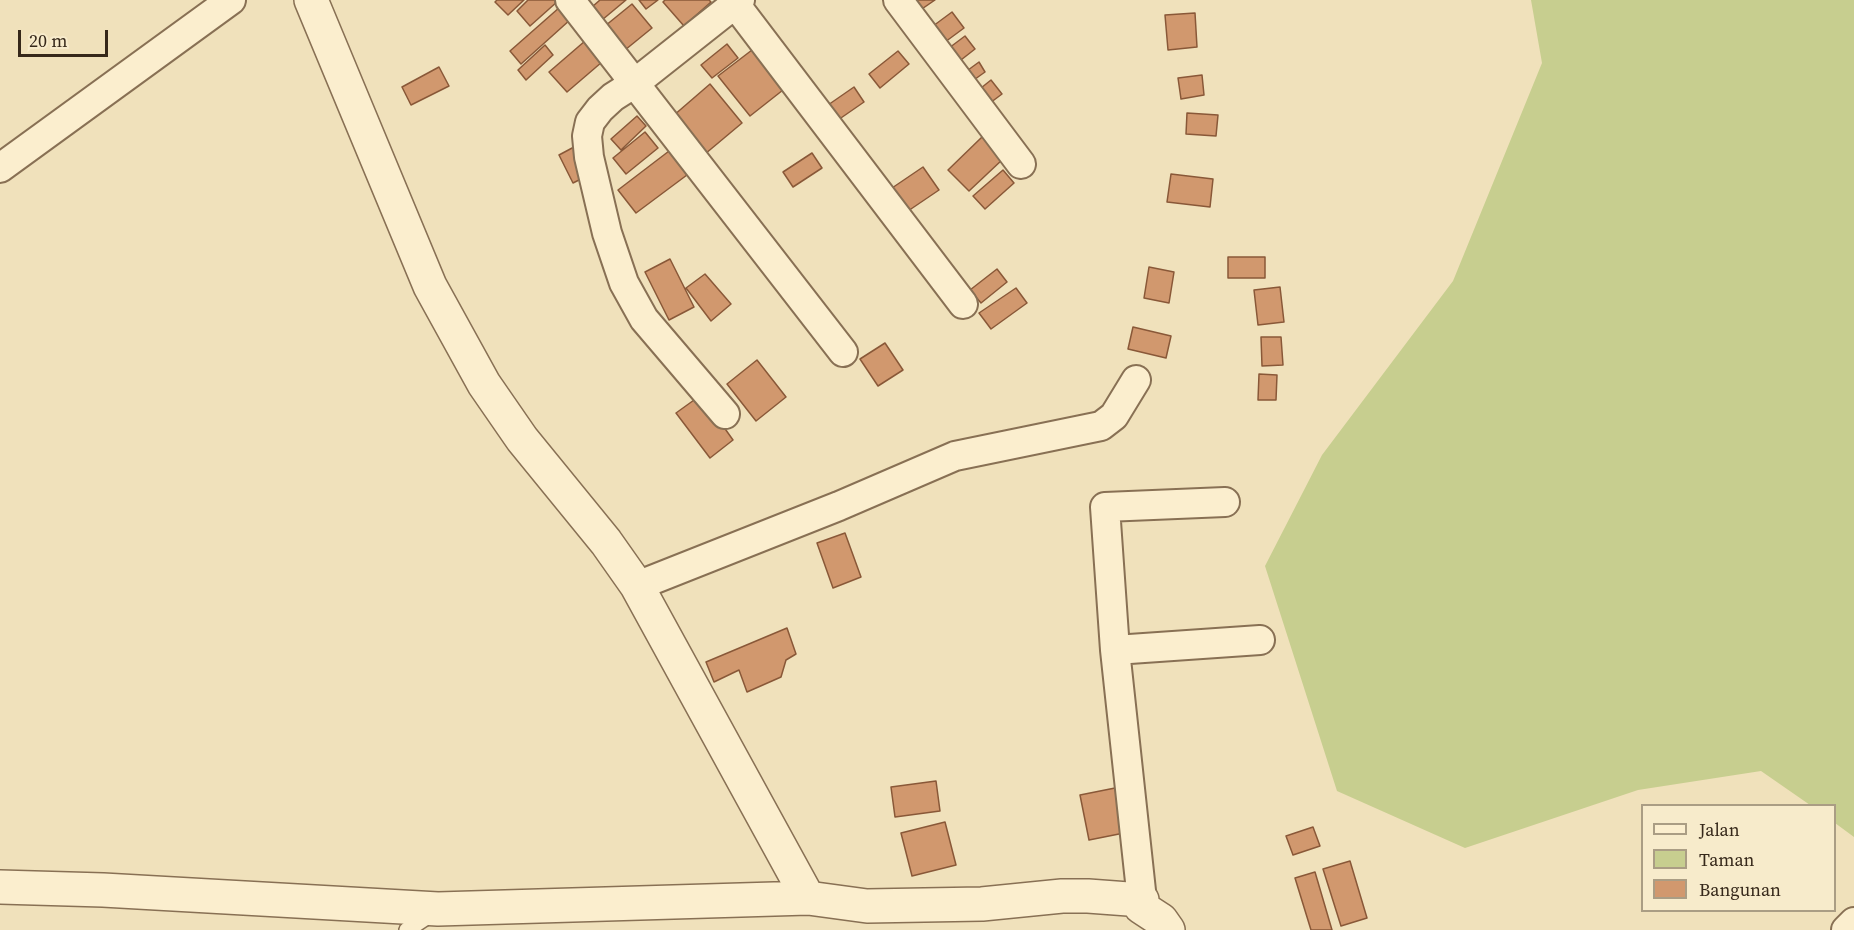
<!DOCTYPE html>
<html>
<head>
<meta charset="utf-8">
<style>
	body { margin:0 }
	#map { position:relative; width:1854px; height:930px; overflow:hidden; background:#f0e1bb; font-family:"Source Serif 4",serif }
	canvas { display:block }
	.legend { position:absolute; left:1641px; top:804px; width:195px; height:108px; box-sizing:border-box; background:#f7ebcb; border:2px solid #aa9d84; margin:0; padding:8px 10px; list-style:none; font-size:18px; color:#36281a }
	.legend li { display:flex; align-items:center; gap:12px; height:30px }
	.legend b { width:30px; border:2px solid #aa9d84 }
	.scale { position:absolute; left:18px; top:30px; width:90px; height:27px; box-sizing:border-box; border:3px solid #36281a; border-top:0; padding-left:8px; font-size:18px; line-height:21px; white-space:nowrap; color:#36281a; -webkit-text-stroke:4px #f7ebcb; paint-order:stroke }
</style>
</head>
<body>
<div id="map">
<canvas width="1854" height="930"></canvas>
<ul class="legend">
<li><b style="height:8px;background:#fbeece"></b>Jalan</li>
<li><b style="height:16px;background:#c7ce8f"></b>Taman</li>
<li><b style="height:16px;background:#d1986e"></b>Bangunan</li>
</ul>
<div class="scale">20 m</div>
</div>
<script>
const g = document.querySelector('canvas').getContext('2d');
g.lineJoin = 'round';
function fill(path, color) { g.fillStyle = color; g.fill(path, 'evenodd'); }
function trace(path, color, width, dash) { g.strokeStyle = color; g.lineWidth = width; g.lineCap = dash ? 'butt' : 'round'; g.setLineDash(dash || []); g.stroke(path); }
fill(new Path2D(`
	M1531 0H1854V837L1835 823 1834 806 1810 805 1761 771 1638 790 1465 848 1337 791 1265 566 1322 455 1453 281 1542 63Z`), '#c7ce8f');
const building = new Path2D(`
	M497 0H524L508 15 495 2Z
	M528 0H557L558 1 530 26 517 11Z
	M600 0H626L602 20 592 7Z
	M639 0H658L646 9Z
	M665 0H709L711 2 684 26 663 2Z
	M907 0H935L916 13Z
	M632 4 652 28 625 50 605 26Z
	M560 7 571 19 521 64 510 51Z
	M952 12 964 28 941 45 929 29Z
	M1195 13 1197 47 1168 50 1165 15Z
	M965 36 975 49 952 67 941 54Z
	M585 41 602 62 567 92 549 72Z
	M727 44 738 58 712 78 701 65Z
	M545 45 553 55 526 80 518 70Z
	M752 50 783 90 750 116 718 76Z
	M898 51 909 64 880 88 869 74Z
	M979 62 985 72 971 82 964 73Z
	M439 67 449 86 411 105 402 87Z
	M1202 75 1204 95 1181 99 1178 78Z
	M991 80 1002 94 986 106 976 92Z
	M710 84 742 123 705 154 673 116Z
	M854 87 864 102 838 120 828 105Z
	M1187 113 1218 115 1216 136 1186 134Z
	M637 116 646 126 621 150 611 139Z
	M645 132 658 148 626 174 613 158Z
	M982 137 1003 159 969 191 948 170Z
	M574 147 589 175 573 183 559 155Z
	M673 148 691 172 636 213 618 190Z
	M812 153 822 168 793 187 783 172Z
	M923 167 939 190 908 211 892 188Z
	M1003 170 1014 183 985 209 973 196Z
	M1171 174 1213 179 1210 207 1167 202Z
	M1228 257H1265V278H1228Z
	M670 259 694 307 669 320 645 272Z
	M1149 267 1174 272 1169 303 1144 298Z
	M997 269 1007 282 981 303 970 290Z
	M705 274 731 304 711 321 686 288Z
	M1280 287 1284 322 1258 325 1254 290Z
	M1016 288 1027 303 991 329 979 313Z
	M1133 327 1171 336 1166 358 1128 349Z
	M1261 337H1281L1283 365 1262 366Z
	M885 343 903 370 878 386 860 359Z
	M757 360 786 397 756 421 727 384Z
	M1259 374 1277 375 1276 400H1258Z
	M701 395 733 440 710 458 676 413Z
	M845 533 861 577 833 588 817 543Z
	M787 628 796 654 786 660 781 677 747 692 739 670 714 682 706 662Z
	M936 781 940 811 895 817 891 787Z
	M1115 788 1124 833 1089 840 1080 795Z
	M945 822 956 865 912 876 901 833Z
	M1313 827 1320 846 1293 855 1286 836Z
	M1350 861 1367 918 1341 926 1323 869Z
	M1315 872 1332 930H1311L1295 878Z`);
fill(building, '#d1986e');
trace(building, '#895838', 1.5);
const service = new Path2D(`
	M407 930 431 914`);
const minor = new Path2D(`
	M570 0 843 352
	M732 0 963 304
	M898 0 1021 164
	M0 168 231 0
	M725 414 644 319 624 283 607 233 589 157 587 136 590 122 600 109 613 97 635 83 740 0
	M637 586 839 506 955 456 1101 426 1114 416 1136 380
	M1115 650 1260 640
	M1142 900 1115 650 1105 507 1225 502
	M1846 930 1854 922`);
const tertiary = new Path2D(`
	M311 0 430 286 484 384 522 439 606 542 637 586 808 898
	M0 887 103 890 438 909 808 898 867 906 982 904 1062 896H1088L1142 900 1141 907 1161 920 1168 930`);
trace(service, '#887054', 18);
trace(minor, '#887054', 32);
trace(tertiary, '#887054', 36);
trace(service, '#fbeece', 15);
trace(minor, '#fbeece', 28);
trace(tertiary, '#fbeece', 33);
</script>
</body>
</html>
